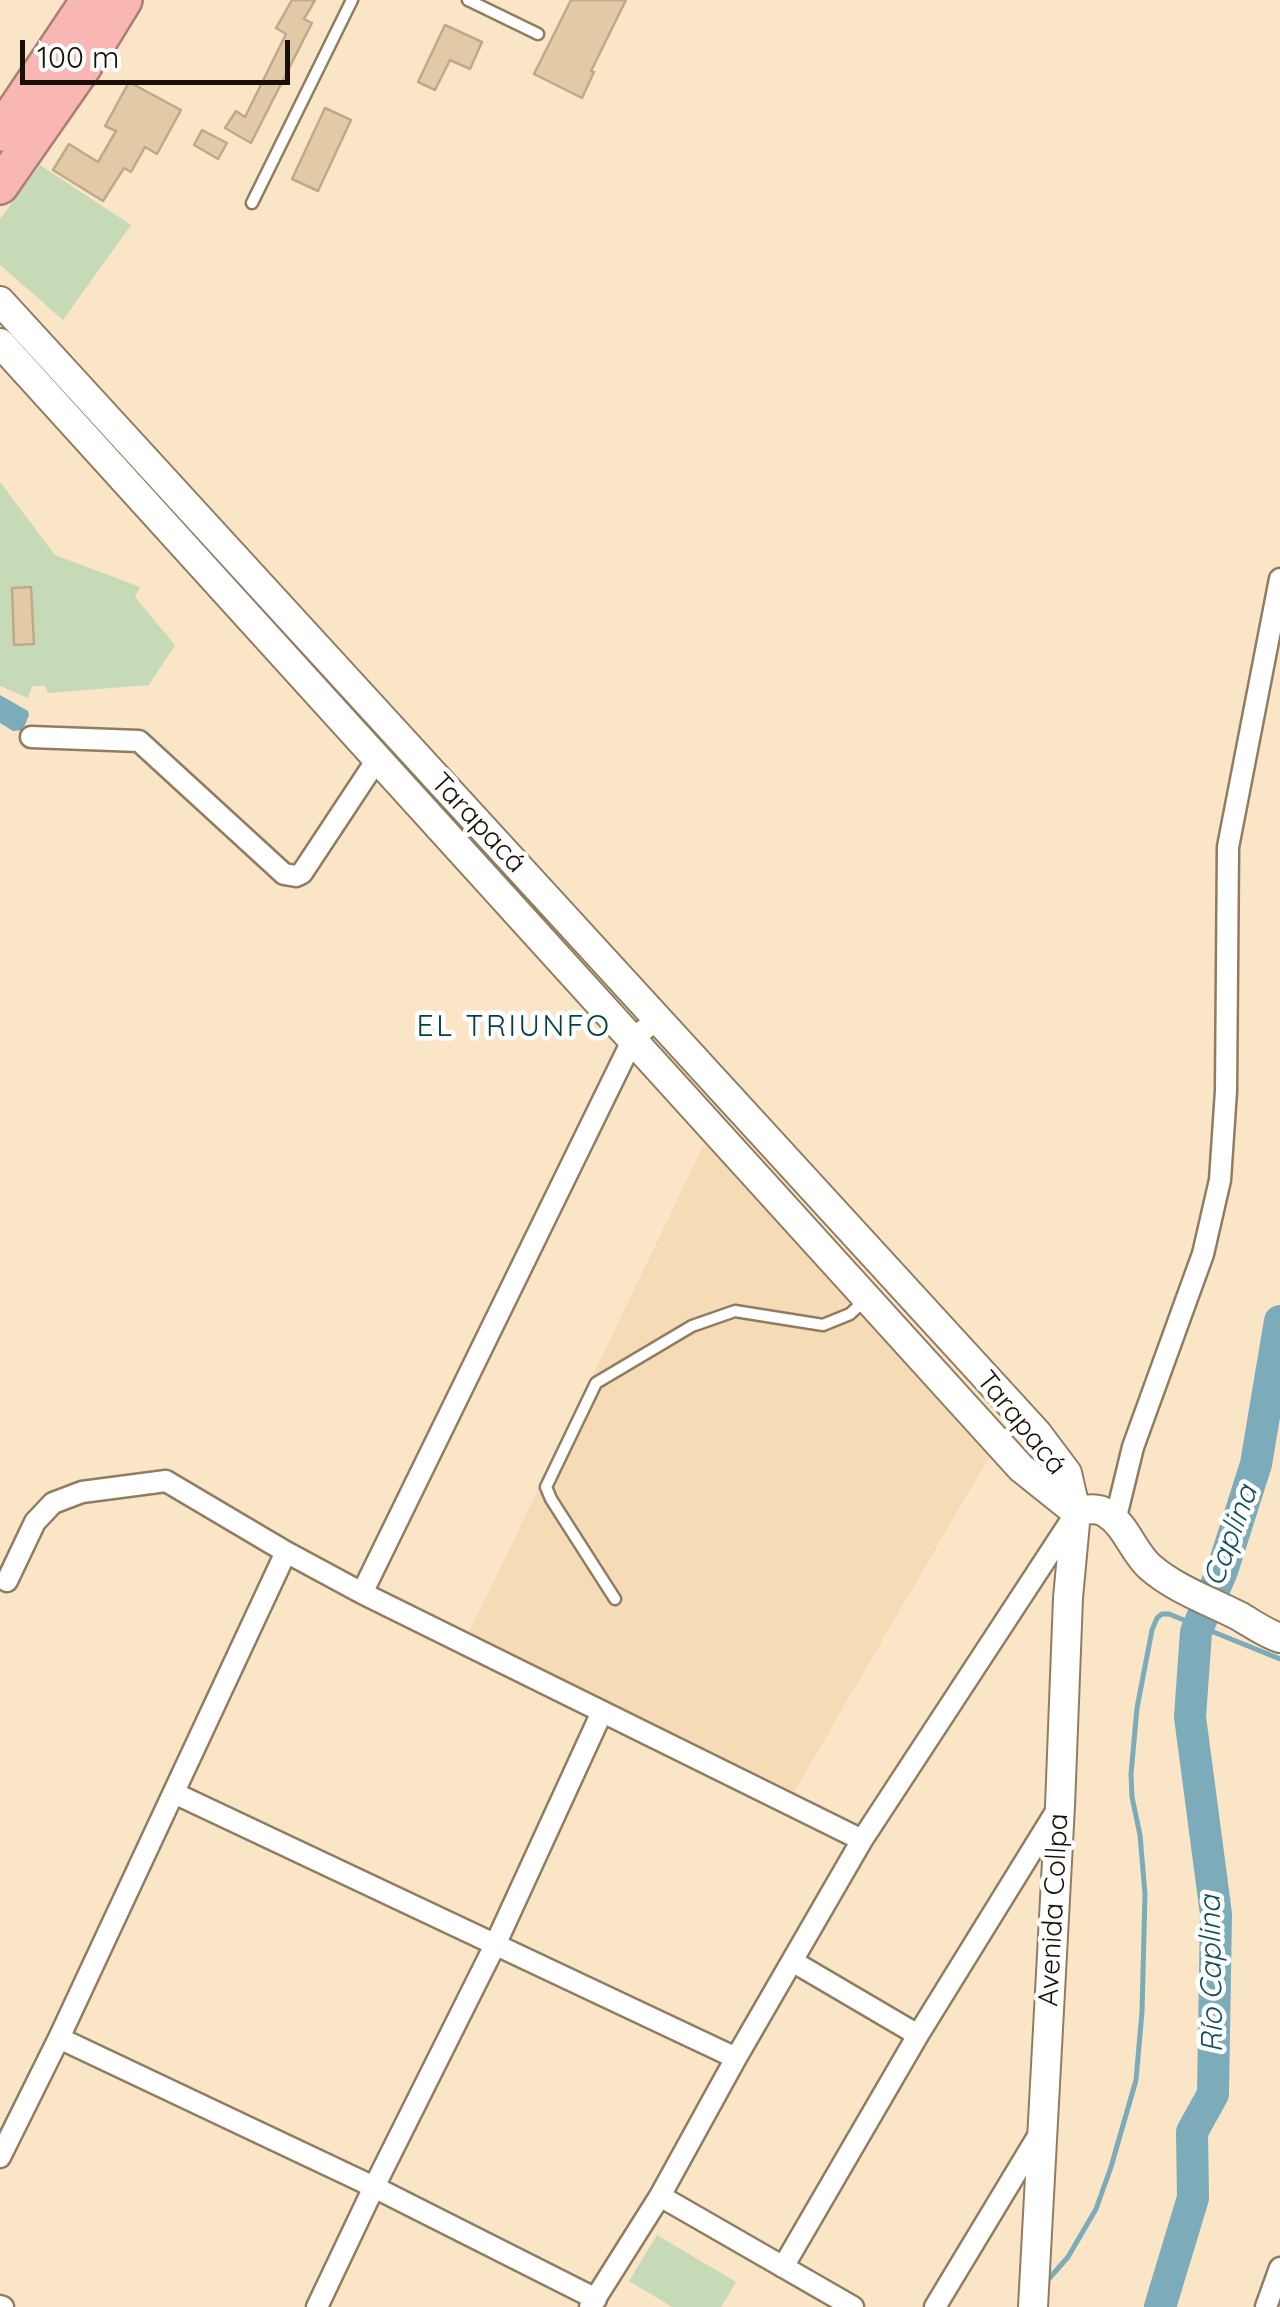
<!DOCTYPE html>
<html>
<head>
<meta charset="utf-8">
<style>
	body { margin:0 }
	#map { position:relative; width:1280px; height:2307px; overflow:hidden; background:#fbe5c7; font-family:Quicksand,sans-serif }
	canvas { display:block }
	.scale { position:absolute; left:20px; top:40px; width:270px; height:45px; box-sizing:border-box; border:5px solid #181006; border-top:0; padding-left:12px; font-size:30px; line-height:35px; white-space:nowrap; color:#181006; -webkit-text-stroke:8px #fff; paint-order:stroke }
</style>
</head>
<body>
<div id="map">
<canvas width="1280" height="2307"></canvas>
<div class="scale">100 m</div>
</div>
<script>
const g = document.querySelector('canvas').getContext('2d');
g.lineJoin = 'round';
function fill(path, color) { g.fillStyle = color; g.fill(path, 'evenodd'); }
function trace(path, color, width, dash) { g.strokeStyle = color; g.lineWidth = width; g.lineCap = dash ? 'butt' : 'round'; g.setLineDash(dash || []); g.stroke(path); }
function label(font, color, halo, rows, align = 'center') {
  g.font = font + ' Quicksand,sans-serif'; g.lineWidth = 9; g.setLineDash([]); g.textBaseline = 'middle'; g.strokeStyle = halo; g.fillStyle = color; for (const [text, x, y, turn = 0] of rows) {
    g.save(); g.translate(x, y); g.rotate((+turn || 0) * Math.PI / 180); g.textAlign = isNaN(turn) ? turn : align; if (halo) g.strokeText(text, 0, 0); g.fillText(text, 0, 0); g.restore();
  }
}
fill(new Path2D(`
	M706 1140 989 1457 794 1792 469 1633Z`), '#f5dbb6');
fill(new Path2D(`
	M40 165 131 225 63 320 0 265V219Z
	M0 482 55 555 140 587 135 597 175 645 149 685 48 693 45 686H32L28 698 0 686Z
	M657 2235 736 2282 721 2307H672L629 2281Z`), '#c7dab7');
fill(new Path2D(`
	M0 695 28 711 29 715 23 730 13 731 0 723Z`), '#7cabba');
trace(new Path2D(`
	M1047 2281 1068 2257 1096 2209 1111 2167 1136 2080 1142 2012 1145 1894 1140 1835 1132 1797 1131 1774 1137 1708 1152 1630 1157 1618 1162 1614H1169L1280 1659`), '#7cabba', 5);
trace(new Path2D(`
	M1160 2307 1193 2198 1192 2132 1213 2094 1216 1914 1190 1717 1196 1632 1222 1571 1256 1464 1280 1321`), '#7cabba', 32);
const building = new Path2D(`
	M292 0H315L304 19 312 23 251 143 225 128 236 111 245 117 286 34 276 28Z
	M571 0H626L591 71 594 72 582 98 534 74Z
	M445 25 482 42 470 69 450 60 435 90 418 82Z
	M129 82 181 110 157 154 145 147 131 172 124 168 103 201 53 170 69 144 98 162 116 131 105 126Z
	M325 108 351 120 318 191 292 179Z
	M202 130 227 143 218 159 194 145Z
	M31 587 34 644 14 645 12 588Z`);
fill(building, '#e2caa7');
trace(building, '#bea98c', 2.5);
const lane = new Path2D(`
	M468 0 538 34
	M252 203 352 0
	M615 1599 551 1499 546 1487 596 1383 692 1326 735 1311 823 1325 850 1314 866 1299`);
const street = new Path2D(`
	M31 737 139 741 284 874 296 876 302 873 378 758
	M1115 1521 1133 1447 1203 1254 1220 1180 1226 1091 1228 847 1280 579
	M7 1581 35 1522 53 1503 82 1492 166 1481 286 1552 362 1593 862 1840
	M362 1593 633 1039 657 1019
	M174 1793 736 2058
	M792 1961 918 2035
	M59 2038 374 2187 596 2299
	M0 2157 59 2038 286 1552
	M660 2196 853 2307
	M783 2267 918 2035 1057 1810
	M0 2306 3 2307
	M317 2307 374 2187 495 1945 602 1712
	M590 2307 660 2196 736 2058 862 1840 1074 1516
	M935 2307 1040 2133
	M1266 2307 1280 2268`);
const secondary = new Path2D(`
	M0 301 1037 1433 1067 1473 1076 1512 1068 1598 1060 1806 1033 2307
	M0 343 1021 1468 1076 1512
	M1076 1512C1086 1509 1097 1507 1106 1513 1126 1525 1133 1552 1150 1567 1175 1589 1210 1601 1239 1616 1253 1624 1265 1633 1280 1638`);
const highway = new Path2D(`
	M0 133 89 0
	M0 186 83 67 124 0`);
trace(lane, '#907d61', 15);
trace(street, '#907d61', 25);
trace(secondary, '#907d61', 32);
trace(highway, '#aa7d77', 40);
trace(lane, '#fff', 10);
trace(street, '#fff', 20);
trace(secondary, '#fff', 28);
trace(highway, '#f9b7b4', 35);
label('28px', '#181006', '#fff', [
	["Tarapacá",478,823,47],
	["Tarapacá",1021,1423,51],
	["Avenida Collpa",1054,1910,-87]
]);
g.letterSpacing = '2.5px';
label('30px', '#01423b', '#fff', [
	["EL TRIUNFO",514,1027]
]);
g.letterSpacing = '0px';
label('italic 30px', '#0f5162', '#fff', [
	["Caplina",1231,1536,-70],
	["Río Caplina",1212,1974,-91]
]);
</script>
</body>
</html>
